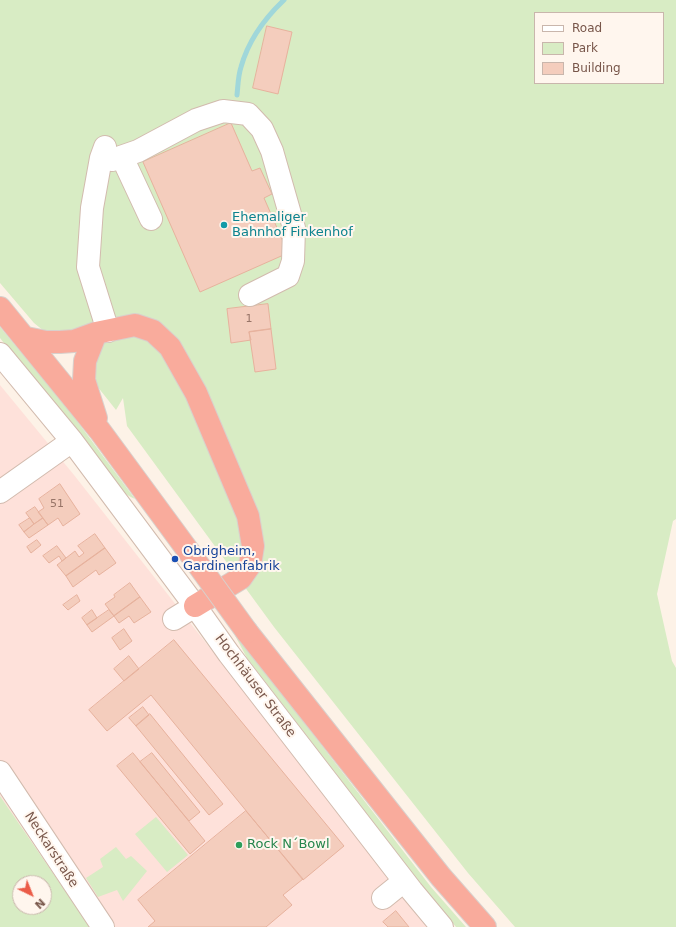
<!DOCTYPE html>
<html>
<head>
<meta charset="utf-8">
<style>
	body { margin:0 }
	#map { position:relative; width:676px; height:927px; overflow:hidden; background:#fdf2e7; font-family:"DejaVu Sans",sans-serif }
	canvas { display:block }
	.legend { position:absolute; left:534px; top:12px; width:130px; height:72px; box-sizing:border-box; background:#fff6ee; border:1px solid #c9b6ac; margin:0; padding:5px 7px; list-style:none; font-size:12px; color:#78564a }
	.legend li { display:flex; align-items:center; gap:8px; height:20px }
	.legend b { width:20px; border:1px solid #c9b6ac }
	.north { position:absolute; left:12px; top:875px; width:40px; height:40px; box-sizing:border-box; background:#fff6ee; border:1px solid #c9b6ac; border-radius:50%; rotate:137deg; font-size:11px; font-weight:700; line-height:16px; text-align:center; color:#78564a }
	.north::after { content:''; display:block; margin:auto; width:14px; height:18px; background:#eb5c48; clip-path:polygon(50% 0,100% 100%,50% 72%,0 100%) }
</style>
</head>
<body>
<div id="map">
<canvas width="676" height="927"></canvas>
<ul class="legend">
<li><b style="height:5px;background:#fff"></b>Road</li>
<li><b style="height:11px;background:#d8ecc4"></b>Park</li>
<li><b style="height:11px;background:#f4cdbd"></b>Building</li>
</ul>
<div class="north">N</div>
</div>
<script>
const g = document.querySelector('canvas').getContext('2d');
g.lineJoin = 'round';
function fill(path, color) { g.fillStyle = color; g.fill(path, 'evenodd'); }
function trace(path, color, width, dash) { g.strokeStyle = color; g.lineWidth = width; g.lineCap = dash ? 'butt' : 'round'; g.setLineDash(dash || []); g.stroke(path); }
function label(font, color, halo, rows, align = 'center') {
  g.font = font + ' "DejaVu Sans",sans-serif'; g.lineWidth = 4; g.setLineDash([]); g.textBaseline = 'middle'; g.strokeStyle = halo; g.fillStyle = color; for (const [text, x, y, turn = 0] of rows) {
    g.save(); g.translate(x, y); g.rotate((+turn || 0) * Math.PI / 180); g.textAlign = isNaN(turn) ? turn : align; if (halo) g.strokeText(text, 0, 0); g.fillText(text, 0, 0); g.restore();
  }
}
fill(new Path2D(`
	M0 385 74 475 429 927H90L0 796Z`), '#fee1da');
fill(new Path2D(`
	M0 0H676V519L673 521 657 594 672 661 676 668V927H515L468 873 274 627 127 426 123 398 116 410 97 386 90 374 101 346 49 335 34 323 0 283ZM535 13H663V83H535Z
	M0 327 68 409 135 499C116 491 99 464 87 449 57 412 29 375 0 338Z
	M231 628 431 887 466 927H456L424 888 247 658Z
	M0 796 90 927H0ZM20 883H44V907H20Z
	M156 817 188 855 167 872 135 834Z
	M116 847 126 859 131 856 147 871 123 901 117 890 98 897 86 878 103 867 100 859Z`), '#d8ecc4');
trace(new Path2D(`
	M237 95C238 86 238 76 241 67 248 42 265 18 284 0`), '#a0d7da', 5);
const building = new Path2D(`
	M267 26 292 32 278 94 253 88Z
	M231 123 252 171 260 168 272 194 264 198 288 253 200 292 143 162Z
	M268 304 271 329 249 332 251 340 231 343 227 309Z
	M271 329 276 369 255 372 249 332Z
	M60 484 80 514 63 526 58 518 48 525 38 512 44 508 39 499Z
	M35 507 43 518 34 524 26 513Z
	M30 518 34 524 24 532 19 525Z
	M43 518 48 525 29 538 24 532Z
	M95 534 105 548 66 576 57 565 75 551 79 557 84 553 78 546Z
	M37 540 41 545 31 553 27 547Z
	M57 546 66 558 62 561 59 556 49 563 43 556Z
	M105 548 116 563 99 575 96 570 73 587 66 576Z
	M130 583 140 597 114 616 105 604 115 597 114 595Z
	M77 595 80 601 68 610 63 605Z
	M140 597 151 612 134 623 129 616 119 623 114 616Z
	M92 610 97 618 87 625 82 618Z
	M109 610 114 616 92 632 87 625Z
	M124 629 132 641 120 650 112 638Z
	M174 640 344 846 303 880 151 695 107 731 89 710Z
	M129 656 139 669 124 681 114 669Z
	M143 707 149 715 136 726 129 718Z
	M150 714 223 804 209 815 136 726Z
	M133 753 205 841 190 854 117 766Z
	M152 753 200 812 189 821 140 762Z
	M246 811 303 879 283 895 292 905 266 927H148L155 921 138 900Z
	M396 911 409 927H388L383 922Z`);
fill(building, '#f4cdbd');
trace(building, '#e7b29d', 1);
const minor = new Path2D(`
	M105 147 101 158 92 208 88 267 108 331
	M122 157 151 219
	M101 158 112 160 138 151 196 120 223 111 248 114 262 129 272 151 294 228 293 261 288 276 250 295
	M0 354 72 441 195 606 229 654 412 891 442 927
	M0 492 72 441
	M174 619 195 606
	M0 772 103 927
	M383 898 404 881`);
const highway = new Path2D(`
	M0 308 100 431 189 552
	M26 338 46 342H60L74 341 96 333 135 325 153 331 170 347 196 393 248 516 253 546 250 565 241 578 195 606
	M96 418 84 380 85 361 96 333
	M247 632 441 877 485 927`);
trace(minor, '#d2bbae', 24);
trace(highway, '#d9d0cc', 24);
trace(minor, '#fff', 22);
trace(highway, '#f9ab9c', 22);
const highwayBridge = new Path2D(`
	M189 552 247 632`);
trace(highwayBridge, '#d9d0cc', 24, []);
trace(highwayBridge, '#f9ab9c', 22);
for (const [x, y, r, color] of [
	[224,225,4,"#0f9aa8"],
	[175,559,4,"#1a4fb4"],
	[239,845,4,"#2e9e5b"]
]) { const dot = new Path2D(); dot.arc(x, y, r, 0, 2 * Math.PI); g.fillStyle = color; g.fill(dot); trace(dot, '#fff6ee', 1.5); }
label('11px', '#977467', null, [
	["1",249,319],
	["51",57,504]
]);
label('13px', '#0d838f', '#fff6ee', [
	["Ehemaliger",232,218],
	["Bahnhof Finkenhof",232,233]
], 'left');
label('13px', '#164399', '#fff6ee', [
	["Obrigheim,",183,552],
	["Gardinenfabrik",183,567]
], 'left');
label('13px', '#78564a', '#fff6ee', [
	["Hochhäuser Straße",255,686,53],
	["Neckarstraße",51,850,57]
]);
label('13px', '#27864d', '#fff6ee', [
	["Rock N´Bowl",247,845]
], 'left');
</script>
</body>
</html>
